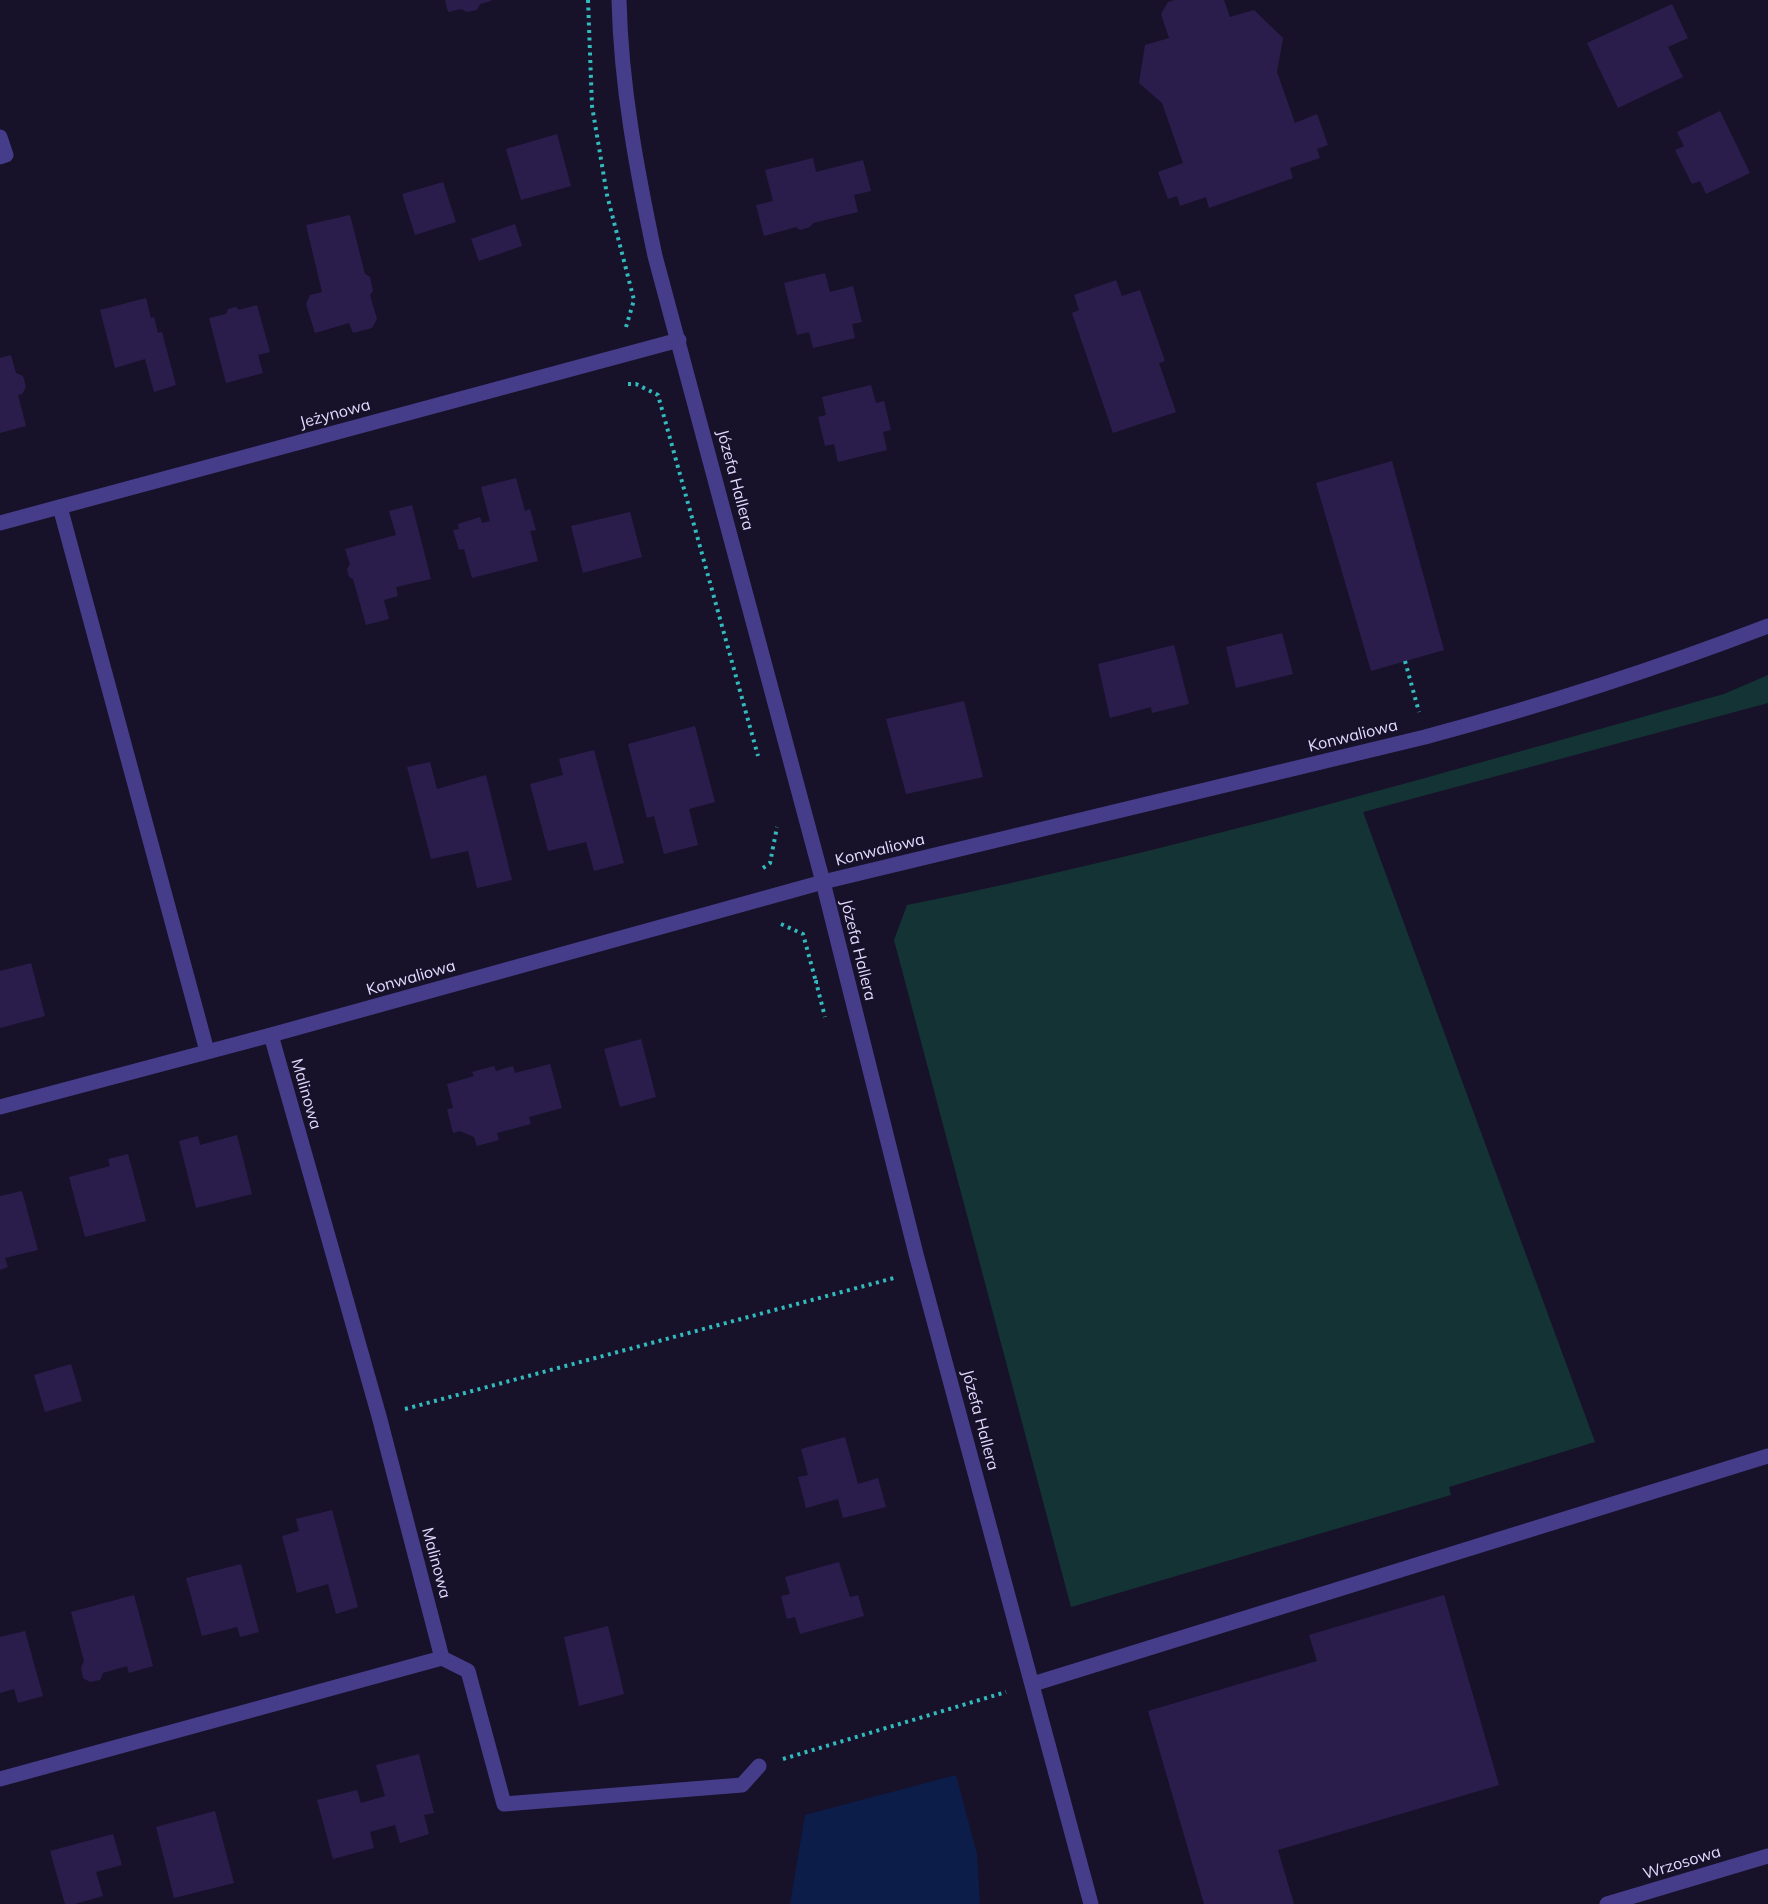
<!DOCTYPE html>
<html>
<head>
<meta charset="utf-8">
<style>
	body { margin:0 }
	canvas { display:block; background:#17112a }
</style>
</head>
<body>
<canvas width="1768" height="1904"></canvas>
<script>
const g = document.querySelector('canvas').getContext('2d');
g.lineJoin = 'round';
function fill(path, color) { g.fillStyle = color; g.fill(path, 'evenodd'); }
function trace(path, color, width, dash) { g.strokeStyle = color; g.lineWidth = width; g.lineCap = dash ? 'butt' : 'round'; g.setLineDash(dash || []); g.stroke(path); }
function label(font, color, halo, rows, align = 'center') {
  g.font = font + ' Mulish,sans-serif'; g.lineWidth = 4.5; g.setLineDash([]); g.textBaseline = 'middle'; g.strokeStyle = halo; g.fillStyle = color; for (const [text, x, y, turn = 0] of rows) {
    g.save(); g.translate(x, y); g.rotate((+turn || 0) * Math.PI / 180); g.textAlign = isNaN(turn) ? turn : align; if (halo) g.strokeText(text, 0, 0); g.fillText(text, 0, 0); g.restore();
  }
}
fill(new Path2D(`
	M1768 675V703L1363 812 1595 1442 1449 1487 1451 1495 1071 1607 894 940 907 905C1182 850 1453 770 1724 694Z`), '#143334');
fill(new Path2D(`
	M956 1775 977 1854 980 1904H790L805 1815Z`), '#0c1d49');
fill(new Path2D(`
	M445 0H491V1L480 4 477 10 467 12 461 9 448 12Z
	M1175 0H1224L1230 17 1254 10 1283 38 1277 72 1295 123 1317 114 1328 145 1317 149 1320 158 1290 168 1293 178 1209 208 1206 197 1180 206 1177 196 1168 199 1158 172 1183 163 1162 103 1139 83 1145 45 1169 38 1161 14 1168 2Z
	M1672 4 1688 38 1668 47 1683 77 1618 108 1587 43Z
	M1720 111 1750 173 1706 194 1700 181 1692 184 1675 150 1684 146 1677 132Z
	M557 134 571 186 521 200 506 149Z
	M813 158 816 172 863 160 871 191 854 195 858 212 813 223 810 227 800 230 796 227 764 236 756 205 773 201 765 170Z
	M443 182 456 222 415 235 402 194Z
	M350 215 365 274 370 277 373 291 370 295 377 319 372 328 353 333 349 323 315 333 306 304 310 295 322 292 306 225Z
	M515 224 522 246 479 261 471 239Z
	M825 273 830 292 853 286 862 322 852 324 855 338 813 348 809 332 797 335 784 283Z
	M1116 280 1122 296 1140 290 1165 361 1159 363 1176 412 1113 433 1072 313 1079 310 1074 295Z
	M146 298 151 318 154 317 158 333 162 332 176 385 154 392 145 359 115 368 100 310Z
	M257 305 270 352 258 355 263 373 226 383 209 318 226 314 228 309 236 307 239 310Z
	M11 355 16 373 23 376 26 387 22 394 18 395 26 426 0 433V358Z
	M871 385 876 403 884 401 891 430 883 432 887 450 838 462 834 444 825 446 818 417 826 415 822 397Z
	M1392 461 1444 650 1371 671 1316 483Z
	M516 478 525 511 530 509 536 530 530 531 538 561 472 578 464 549 459 550 453 530 459 529 458 524 480 517 482 523 490 521 481 487Z
	M412 505 431 579 396 587 398 596 384 600 389 619 366 625 353 579 349 577 347 569 350 564 345 549 396 535 389 511Z
	M630 512 642 557 583 573 571 526Z
	M1282 633 1293 674 1236 688 1226 647Z
	M1174 645 1189 704 1152 713 1151 707 1110 718 1098 664Z
	M964 701 983 777 906 794 886 719Z
	M695 726 715 802 689 809 698 845 664 854 654 816 647 818 628 744Z
	M594 750 624 863 594 871 586 842 548 851 530 784 563 775 559 759Z
	M430 762 437 789 486 775 512 880 477 888 468 851 431 859 407 767Z
	M31 963 45 1016 0 1028V971Z
	M641 1039 656 1097 620 1107 604 1049Z
	M550 1064 562 1108 529 1117 531 1124 497 1133 499 1140 477 1146 474 1137 460 1131 453 1133 447 1109 453 1108 447 1084 474 1076 472 1072 494 1066 496 1071 513 1066 515 1073Z
	M237 1135 252 1194 196 1208 179 1141 198 1136 200 1145Z
	M128 1154 146 1221 85 1237 69 1177 110 1166 108 1159Z
	M22 1191 38 1250 5 1258 8 1267 0 1270V1196Z
	M71 1364 82 1401 45 1412 34 1375Z
	M845 1437 858 1484 878 1478 886 1507 843 1518 838 1499 806 1508 798 1477 808 1475 801 1449Z
	M332 1510 358 1607 336 1614 328 1584 297 1593 282 1536 299 1531 296 1519Z
	M839 1562 850 1597 858 1595 864 1616 800 1634 795 1617 787 1619 781 1596 790 1594 785 1577Z
	M241 1564 259 1632 240 1637 237 1627 202 1636 186 1578Z
	M134 1595 153 1666 129 1673 127 1666 103 1673 100 1680 90 1682 83 1678 81 1668 84 1661 71 1612Z
	M1444 1595 1499 1785 1278 1850 1294 1904H1204L1148 1711 1317 1661 1309 1635Z
	M608 1626 624 1694 579 1706 564 1637Z
	M25 1631 43 1696 18 1703 14 1689 0 1693V1637Z
	M419 1754 434 1813 424 1815 429 1834 400 1843 395 1825 370 1832 374 1848 333 1859 317 1800 357 1790 361 1803 385 1796 376 1765Z
	M215 1811 234 1883 174 1898 156 1827Z
	M113 1834 122 1865 96 1872 103 1896 75 1904H65L50 1851Z`), '#2a1d4b');
trace(new Path2D(`
	M588 0 592 106 607 195 634 300 626 327
	M628 384H636L658 395 758 756
	M1405 661 1419 712
	M763 868 770 863 777 827
	M781 924 803 934 816 982
	M818 982H816L825 1017
	M405 1409 894 1278
	M783 1759 1006 1692`), '#32babc', 4, [3, 4.5]);
trace(new Path2D(`
	M60 507 207 1051
	M442 1658 468 1671 504 1804 742 1785 759 1766
	M1033 1684 1768 1456`), '#453d89', 15);
trace(new Path2D(`
	M0 137 6 155 0 157
	M0 523 679 340
	M0 1107 271 1035 823 882 1425 737C1541 706 1656 669 1768 626
	M0 1779 442 1658 379 1416 271 1035
	M1607 1904 1768 1856`), '#453d89', 15);
trace(new Path2D(`
	M619 0C621 87 637 171 655 256L823 882 916 1254 1091 1904`), '#453d89', 15);
label('16px', '#e2dbff', '#17112a', [
	["Jeżynowa",335,414,-15],
	["Józefa Hallera",735,480,75],
	["Konwaliowa",1353,736,-14],
	["Konwaliowa",880,850,-14],
	["Józefa Hallera",858,950,76],
	["Konwaliowa",411,978,-16],
	["Malinowa",306,1094,74],
	["Józefa Hallera",980,1420,75],
	["Malinowa",436,1563,75],
	["Wrzosowa",1682,1863,-17]
]);
</script>
</body>
</html>
